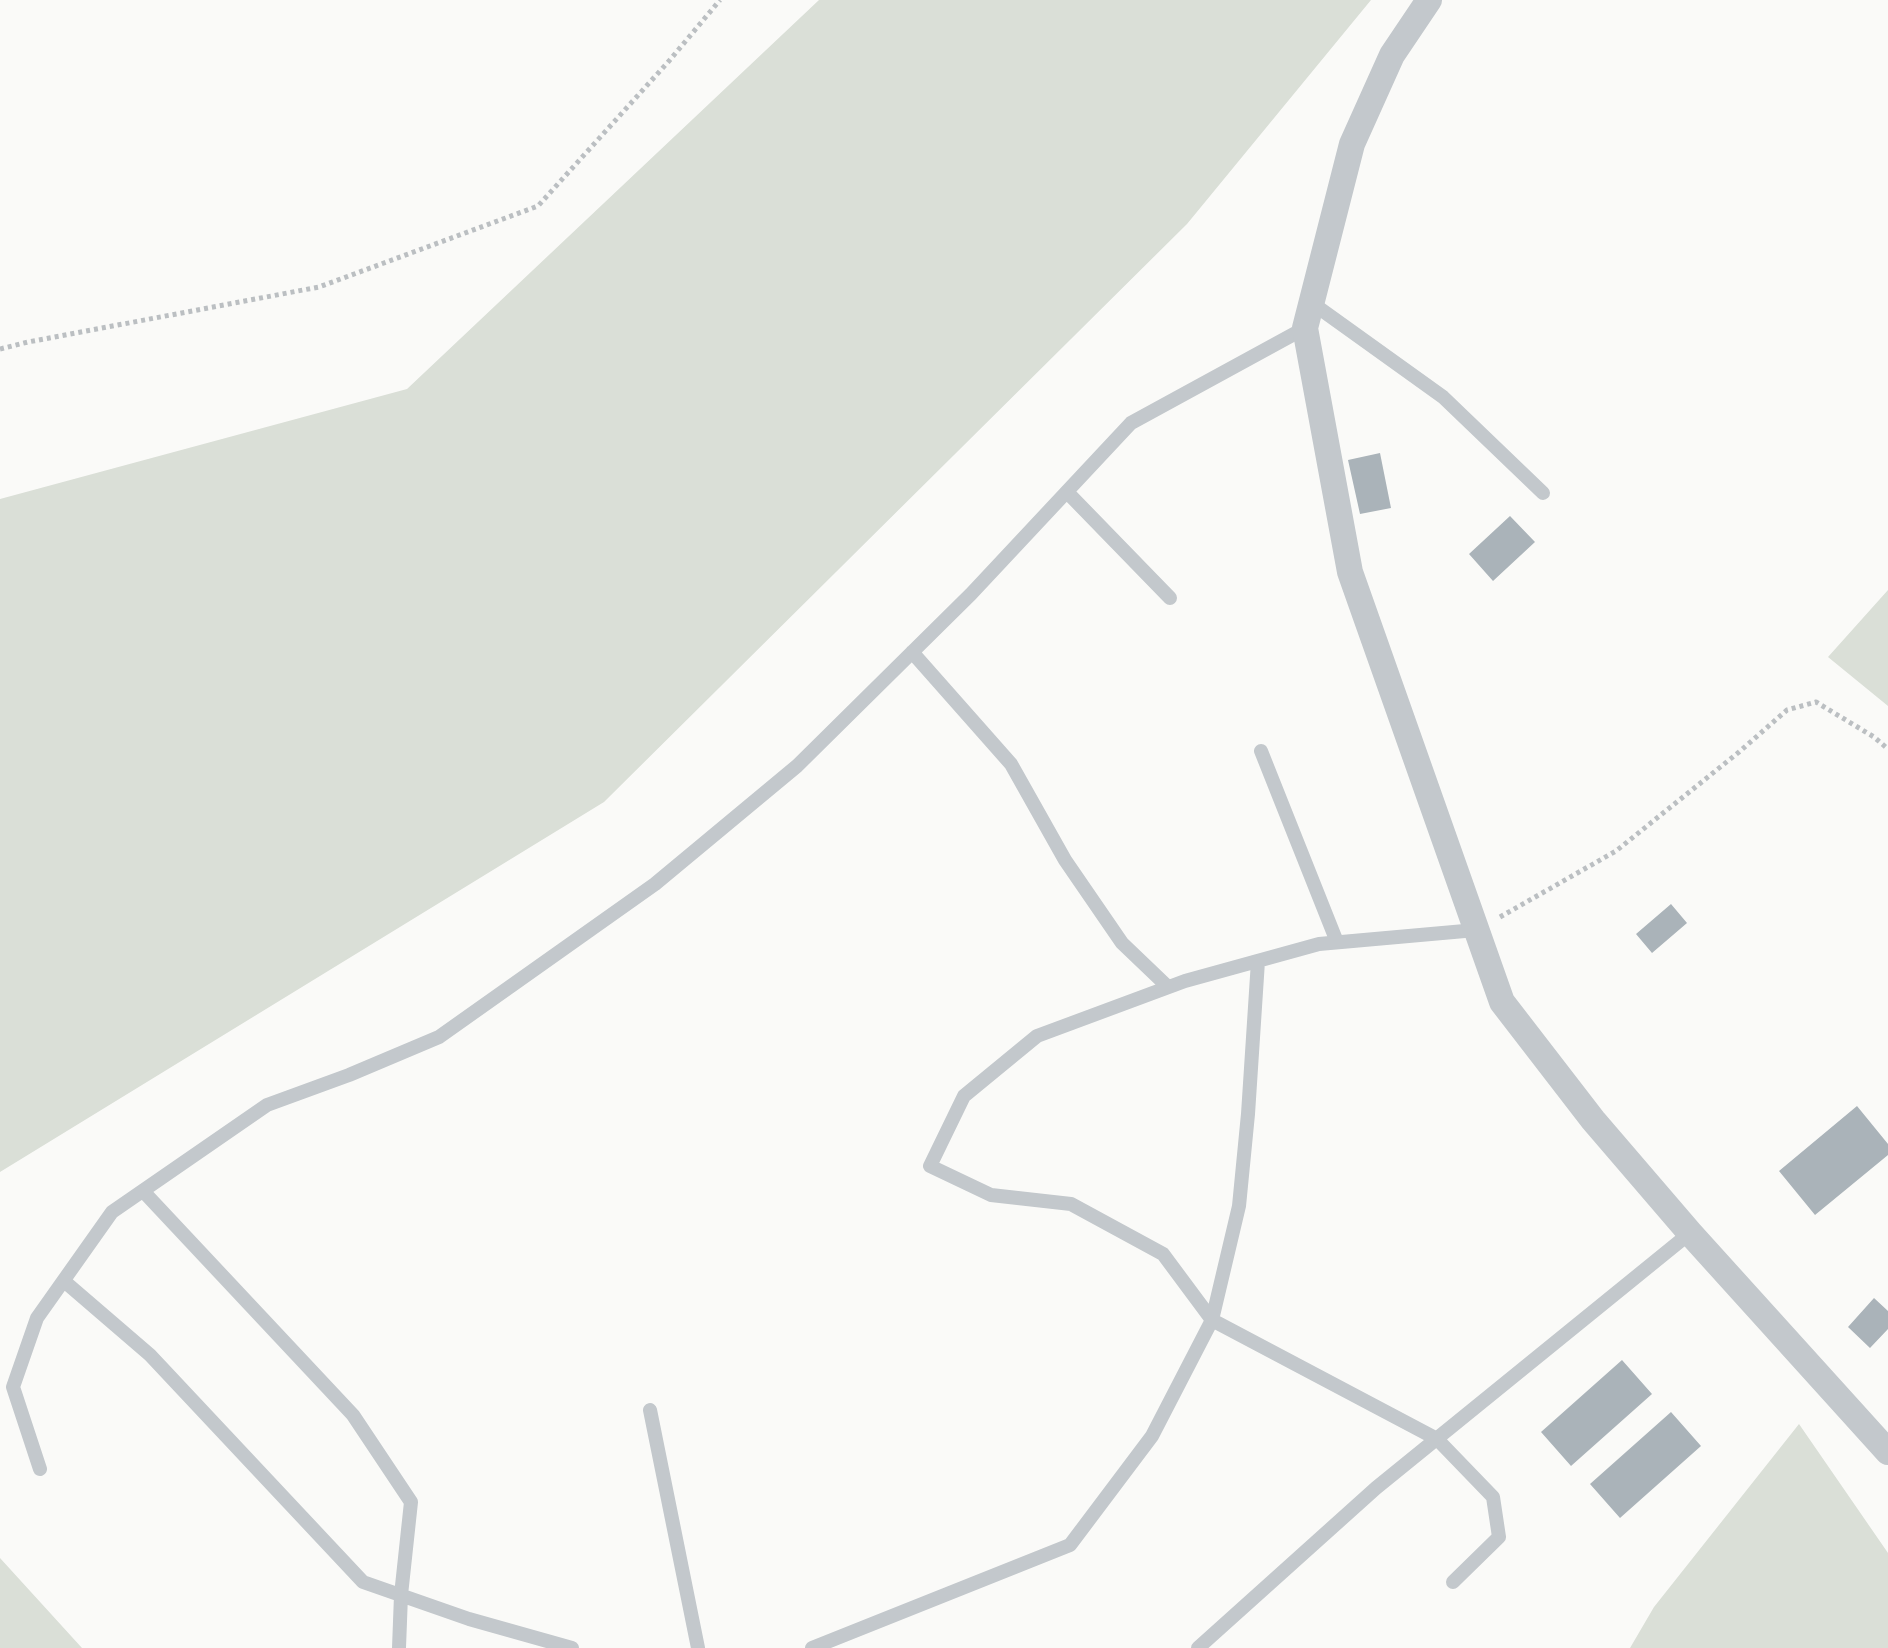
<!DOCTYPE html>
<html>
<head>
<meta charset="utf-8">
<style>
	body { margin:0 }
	canvas { display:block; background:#fafaf8 }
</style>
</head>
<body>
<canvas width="1888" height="1648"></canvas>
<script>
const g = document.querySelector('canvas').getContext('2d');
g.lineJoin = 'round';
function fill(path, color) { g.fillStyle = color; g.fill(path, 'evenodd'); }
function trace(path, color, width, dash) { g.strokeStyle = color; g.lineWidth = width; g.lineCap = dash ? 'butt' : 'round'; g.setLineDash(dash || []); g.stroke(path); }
fill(new Path2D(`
	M819 0H1371L1187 224 604 802 0 1172V499L407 389Z
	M1888 590V706L1828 657Z
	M1799 1424 1888 1553V1648H1630L1654 1607Z
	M0 1558 82 1648H0Z`), '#dadfd7');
fill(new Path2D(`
	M1380 453 1391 508 1360 514 1348 460Z
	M1510 516 1535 542 1493 581 1469 554Z
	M1671 904 1687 923 1652 953 1636 934Z
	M1857 1106 1888 1144V1155L1815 1215 1779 1171Z
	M1874 1298 1888 1311V1329L1870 1348 1848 1327Z
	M1622 1360 1652 1394 1571 1466 1541 1432Z
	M1671 1412 1701 1446 1620 1518 1590 1484Z`), '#aab3b9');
trace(new Path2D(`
	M0 349 28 342 319 287 538 206 669 61 720 0
	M1500 917 1616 851 1739 752 1787 710 1816 702 1874 737 1888 749`), '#bbbfc2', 5, [4, 4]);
trace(new Path2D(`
	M1312 303 1443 397 1543 493
	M1067 492 1170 598
	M912 652 1011 764 1065 860 1122 943 1168 987
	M1261 751 1337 942
	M143 1191 353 1415 411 1502 401 1595 399 1648
	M64 1281 150 1355 363 1582 469 1619 572 1648
	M650 1410 698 1648
	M40 1469 13 1387 37 1318 112 1212 267 1105 349 1075 439 1037 655 884 797 766 971 594 1131 423 1305 328
	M1453 1582 1499 1537 1493 1497 1437 1439 1212 1320 1163 1254 1071 1204 991 1195 930 1166 964 1096 1037 1036 1185 981 1319 944 1476 930
	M812 1648 1070 1545 1152 1436 1212 1320 1239 1206 1248 1114 1258 961
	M1198 1648 1376 1488 1690 1233`), '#c3c8cc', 14);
trace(new Path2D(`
	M1429 0 1392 55 1352 144 1305 328 1350 572 1502 1002 1593 1120 1690 1233 1888 1452`), '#c3c8cc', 26);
</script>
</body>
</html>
